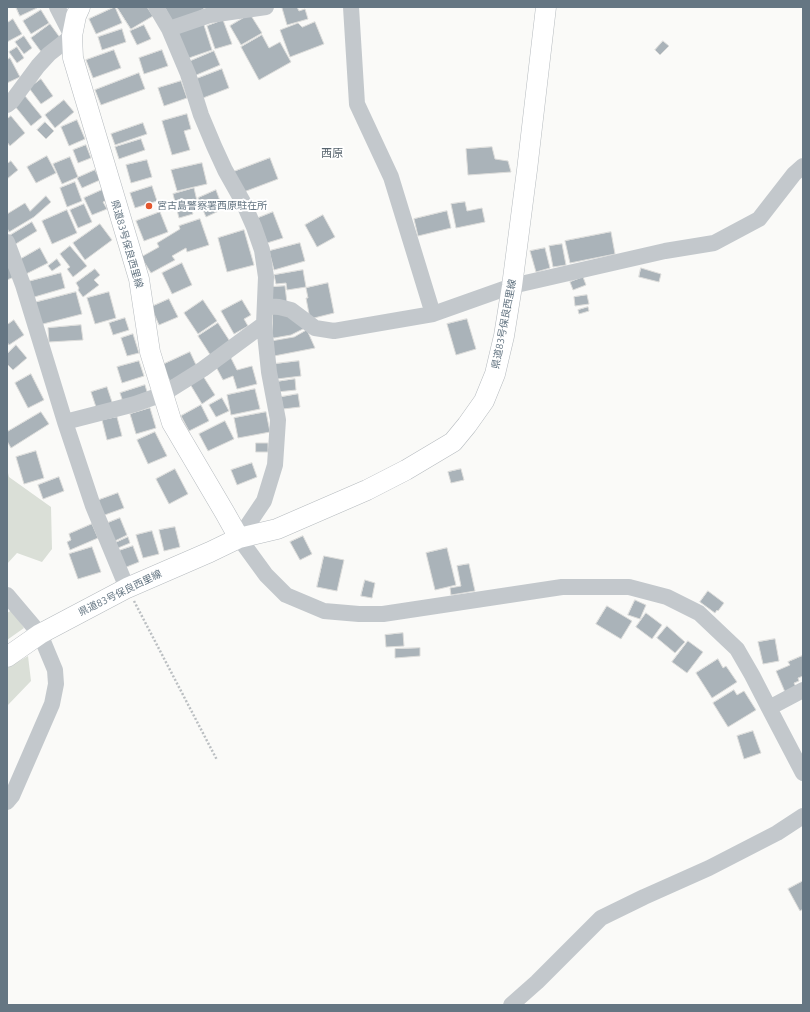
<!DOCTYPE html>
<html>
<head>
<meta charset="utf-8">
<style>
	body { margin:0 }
	#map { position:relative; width:810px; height:1012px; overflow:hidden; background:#fafaf8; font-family:Ubuntu,sans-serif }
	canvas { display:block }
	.frame { position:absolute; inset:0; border:8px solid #657683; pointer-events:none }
</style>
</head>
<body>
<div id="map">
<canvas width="810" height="1012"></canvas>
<div class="frame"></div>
</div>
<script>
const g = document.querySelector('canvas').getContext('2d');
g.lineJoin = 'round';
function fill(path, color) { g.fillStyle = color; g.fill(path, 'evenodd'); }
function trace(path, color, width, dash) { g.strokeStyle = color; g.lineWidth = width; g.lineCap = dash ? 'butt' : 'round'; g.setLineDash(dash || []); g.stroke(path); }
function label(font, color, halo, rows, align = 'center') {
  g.font = font + ' Ubuntu,"Noto Sans JP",sans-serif'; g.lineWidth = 4; g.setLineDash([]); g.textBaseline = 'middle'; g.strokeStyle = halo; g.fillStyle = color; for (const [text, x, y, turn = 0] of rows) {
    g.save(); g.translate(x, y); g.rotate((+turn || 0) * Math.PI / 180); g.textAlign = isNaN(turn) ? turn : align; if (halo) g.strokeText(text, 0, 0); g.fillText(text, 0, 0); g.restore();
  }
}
fill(new Path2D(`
	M7 469 9 477 51 507 52 549 42 562 17 553 7 564Z
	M12 610 24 628 7 640V613Z
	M28 656 31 681 7 706V668Z`), '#dadfd7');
const building = new Path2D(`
	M16 7H37V8L20 16Z
	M115 7 122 23 96 34 89 19Z
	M117 7H147L153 16 131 29Z
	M165 7H203L204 9 173 24Z
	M287 7H297L299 11 305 9 308 19 287 25 282 8Z
	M41 10 49 23 31 34 23 21Z
	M250 14 262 33 241 45 230 26Z
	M13 19 22 34 7 42V23Z
	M223 20 232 44 215 49 207 26Z
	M203 22 212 50 186 59 177 30Z
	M315 22 324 44 290 57 280 30 298 23 302 27Z
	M50 24 61 39 42 53 31 38Z
	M144 25 151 39 137 45 130 31Z
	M122 29 126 42 102 50 98 37Z
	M262 35 269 48 280 42 291 62 259 80 241 47Z
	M24 36 32 48 24 54 15 42Z
	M663 41 669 46 660 55 655 50Z
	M17 47 24 58 17 63 9 52Z
	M114 50 121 68 93 78 86 60Z
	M162 50 168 66 144 74 139 58Z
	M214 51 220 65 194 76 188 62Z
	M10 58 20 77 7 83V60Z
	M222 69 229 88 203 98 196 79Z
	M139 73 145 89 101 105 95 90Z
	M41 79 53 96 41 104 29 88Z
	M181 81 187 98 164 106 158 88Z
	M25 96 42 117 31 126 14 105Z
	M64 100 74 112 55 128 45 115Z
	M187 114 191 129 184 131 190 150 172 155 162 121Z
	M11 116 25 133 10 146 7 142V119Z
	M77 120 85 139 69 146 61 127Z
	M45 122 54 131 46 139 37 130Z
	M143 123 147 134 115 145 111 134Z
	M141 139 145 150 119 159 115 147Z
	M86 145 91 158 78 163 73 150Z
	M492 147 495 159 508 161 511 172 468 175 466 149Z
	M47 156 56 173 36 183 27 167Z
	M70 157 78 177 62 184 53 164Z
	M270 158 278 179 241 193 233 172Z
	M147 160 152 177 131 183 126 165Z
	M11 161 18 170 7 179V164Z
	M202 163 207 184 177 191 171 170Z
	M95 170 100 180 82 188 77 178Z
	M75 182 82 201 67 207 60 188Z
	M152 186 157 201 135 208 130 193Z
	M194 188 197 201 189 203 193 214 179 218 173 194Z
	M104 189 109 199 103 202 107 209 92 215 84 198Z
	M216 190 223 209 206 217 198 198Z
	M46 196 51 202 34 217 9 232 7 228V214L25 203 30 211Z
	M465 202 467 211 482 208 485 222 456 228 451 204Z
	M84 204 92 222 78 228 70 210Z
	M67 210 77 233 52 244 42 221Z
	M447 211 451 228 418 236 414 219Z
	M160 212 168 232 144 241 136 221Z
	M273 212 283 238 267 243 258 218Z
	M323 215 335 237 317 247 305 225Z
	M200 219 209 245 187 252 186 248 172 256 175 260 151 273 141 257 159 247 157 243 180 229 179 226Z
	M32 222 37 231 14 245 9 236Z
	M100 224 112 240 85 260 73 243Z
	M244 230 254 265 227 272 218 238Z
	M611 232 615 254 570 263 565 241Z
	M300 243 305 261 274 270 269 251Z
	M562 244 566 265 553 267 549 246Z
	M70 246 87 266 73 277 67 269 70 267 60 254Z
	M40 248 48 263 26 274 19 260Z
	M545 248 550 268 536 272 530 251Z
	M57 259 61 265 52 271 48 266Z
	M182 263 192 285 172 294 162 273Z
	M8 266 14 277 7 280V267Z
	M641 268 661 274 659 282 639 277Z
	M95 269 100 275 94 280 99 285 83 297 78 290 79 288 76 283Z
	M303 270 306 287 287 290 286 283 276 284 274 275Z
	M61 273 65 288 31 298 27 282Z
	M583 277 586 285 573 290 570 282Z
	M328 283 334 313 310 319 306 298H308L306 288Z
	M285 286 287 303 273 304 271 287Z
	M76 292 82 314 39 325 33 303Z
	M109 292 116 318 95 324 87 298Z
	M587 295 589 304 575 306 574 297Z
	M169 299 178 317 159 325 151 307Z
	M203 300 217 321 198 334 184 313Z
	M242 300 251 315 244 319 248 326 234 334 221 311Z
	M588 307 589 311 579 314 578 310Z
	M273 313 289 315 307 327 291 335 274 338 272 337Z
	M125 318 129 330 113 335 109 323Z
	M467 319 476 349 456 355 447 324Z
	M14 320 24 335 9 345 7 342V325Z
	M218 323 231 343 211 356 198 336Z
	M81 325 83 340 49 342 48 328Z
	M307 330 315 348 274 356 271 341 294 337Z
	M133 334 139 353 127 356 121 338Z
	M16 345 27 358 13 370 7 364V354Z
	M190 352 197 367 170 381 162 365Z
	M230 356 237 370 252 366 257 384 237 389 233 376 223 380 214 363Z
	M139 361 144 376 122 383 117 367Z
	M299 361 301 376 277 379 274 364Z
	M31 374 44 400 28 408 15 383Z
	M203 376 215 395 202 404 190 384Z
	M295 379 296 390 277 392 275 382Z
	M145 385 148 395 123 402 120 393Z
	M107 387 113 405 97 410 91 392Z
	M255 389 260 409 231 415 227 395Z
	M298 394 300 407 283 409 281 397Z
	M222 398 229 411 216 417 209 405Z
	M201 405 209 421 189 431 181 416Z
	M150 408 156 428 136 434 130 414Z
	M41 412 49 424 11 448 7 441V432Z
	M266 412 270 432 238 438 234 418Z
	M117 417 122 436 107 440 102 420Z
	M225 421 234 439 208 451 199 434Z
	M155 432 167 456 148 464 137 440Z
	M256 443H268V452H256Z
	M36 451 44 478 24 484 16 457Z
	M252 463 257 477 237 485 231 470Z
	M175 469 188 494 169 504 156 479Z
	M461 469 464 480 451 483 448 472Z
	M59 477 64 491 43 499 38 485Z
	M118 493 124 508 102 516 96 501Z
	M120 518 127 535 113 542 105 524Z
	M92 524 98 538 70 550 67 542 71 540 69 534Z
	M175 527 180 547 164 551 159 530Z
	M152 531 159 554 143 558 136 535Z
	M303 536 312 554 300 560 290 542Z
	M128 537 130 543 118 548 115 543Z
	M133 546 139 562 124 568 118 551Z
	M92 547 101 572 78 579 69 554Z
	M447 548 456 585 435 590 426 553Z
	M324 556 344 560 337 591 317 587Z
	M469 564 475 591 451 595 450 588 461 586 457 566Z
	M365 580 375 583 372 598 361 596Z
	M708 591 724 603 718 611 717 610 715 613 700 602Z
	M635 600 646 605 640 619 628 615Z
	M607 606 632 621 621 639 596 624Z
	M646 613 662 625 652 639 636 627Z
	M667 626 685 642 675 653 657 638Z
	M403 633 404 646 386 647 385 635Z
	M775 639 779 661 763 664 758 642Z
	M688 641 703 652 687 673 672 662Z
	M420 648V656L395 658V649Z
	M802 656 803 658V676L798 678 799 681 794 683 796 687 785 692 776 671 790 665 788 662Z
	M718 659 723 668 726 666 737 682 712 698 696 673Z
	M734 690 737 695 744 691 756 710 728 727 713 703Z
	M753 731 761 753 744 759 737 736Z
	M803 881V909L800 911 788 889Z`);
fill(building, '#aab3b9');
trace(building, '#dcdcda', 1);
const major = new Path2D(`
	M80 7 76 16 72 36 73 58 139 279 150 352 172 423 225 513 239 538
	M7 657 40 634 127 588 210 552 239 538 277 529 367 490 406 470 453 442 467 425 484 401 495 374 504 336 512 286 527 170 546 7`);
trace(major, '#b5babe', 21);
trace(new Path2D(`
	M134 601 217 760`), '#bbbfc2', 2.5, [2, 2]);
trace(new Path2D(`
	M156 7 169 29 188 74 201 115 214 146 225 170 243 202 254 227 262 250 266 277 264 324 269 372 278 420 275 465 264 501 239 538 266 575 286 595 324 611 359 614H383L562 587H629L667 597 699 613 737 649 752 675 769 708 803 773
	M351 7 357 104 391 177 433 314
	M169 29 210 15 266 7
	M7 105 12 101 38 66 49 54 72 36 57 7
	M7 242 23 285 65 422 93 506 127 588
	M265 306 279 307 291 310 315 328 334 331 433 314 512 286 665 251 714 243 759 219 794 174 803 166
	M65 422 135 404 163 394 203 369 264 324
	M7 595 40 634 55 670 56 684 52 704 12 796 7 802
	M769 708 803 690
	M511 1005 537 982 601 918 644 897 709 868 777 833 803 816`), '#c3c8cc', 16);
trace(major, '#fff', 20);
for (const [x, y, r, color] of [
	[149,206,4,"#e4572e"]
]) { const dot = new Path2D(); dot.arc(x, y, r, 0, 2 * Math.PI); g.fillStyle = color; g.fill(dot); trace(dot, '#fff', 1.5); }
label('10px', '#657683', '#fff', [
	["宮古島警察署西原駐在所",157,206]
], 'left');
label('10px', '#657683', '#fff', [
	["県道83号保良西里線",127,244,74],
	["県道83号保良西里線",504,324,-79],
	["県道83号保良西里線",120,593,-26]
]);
label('11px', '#57646e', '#fff', [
	["西原",332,153]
]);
</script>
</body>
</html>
